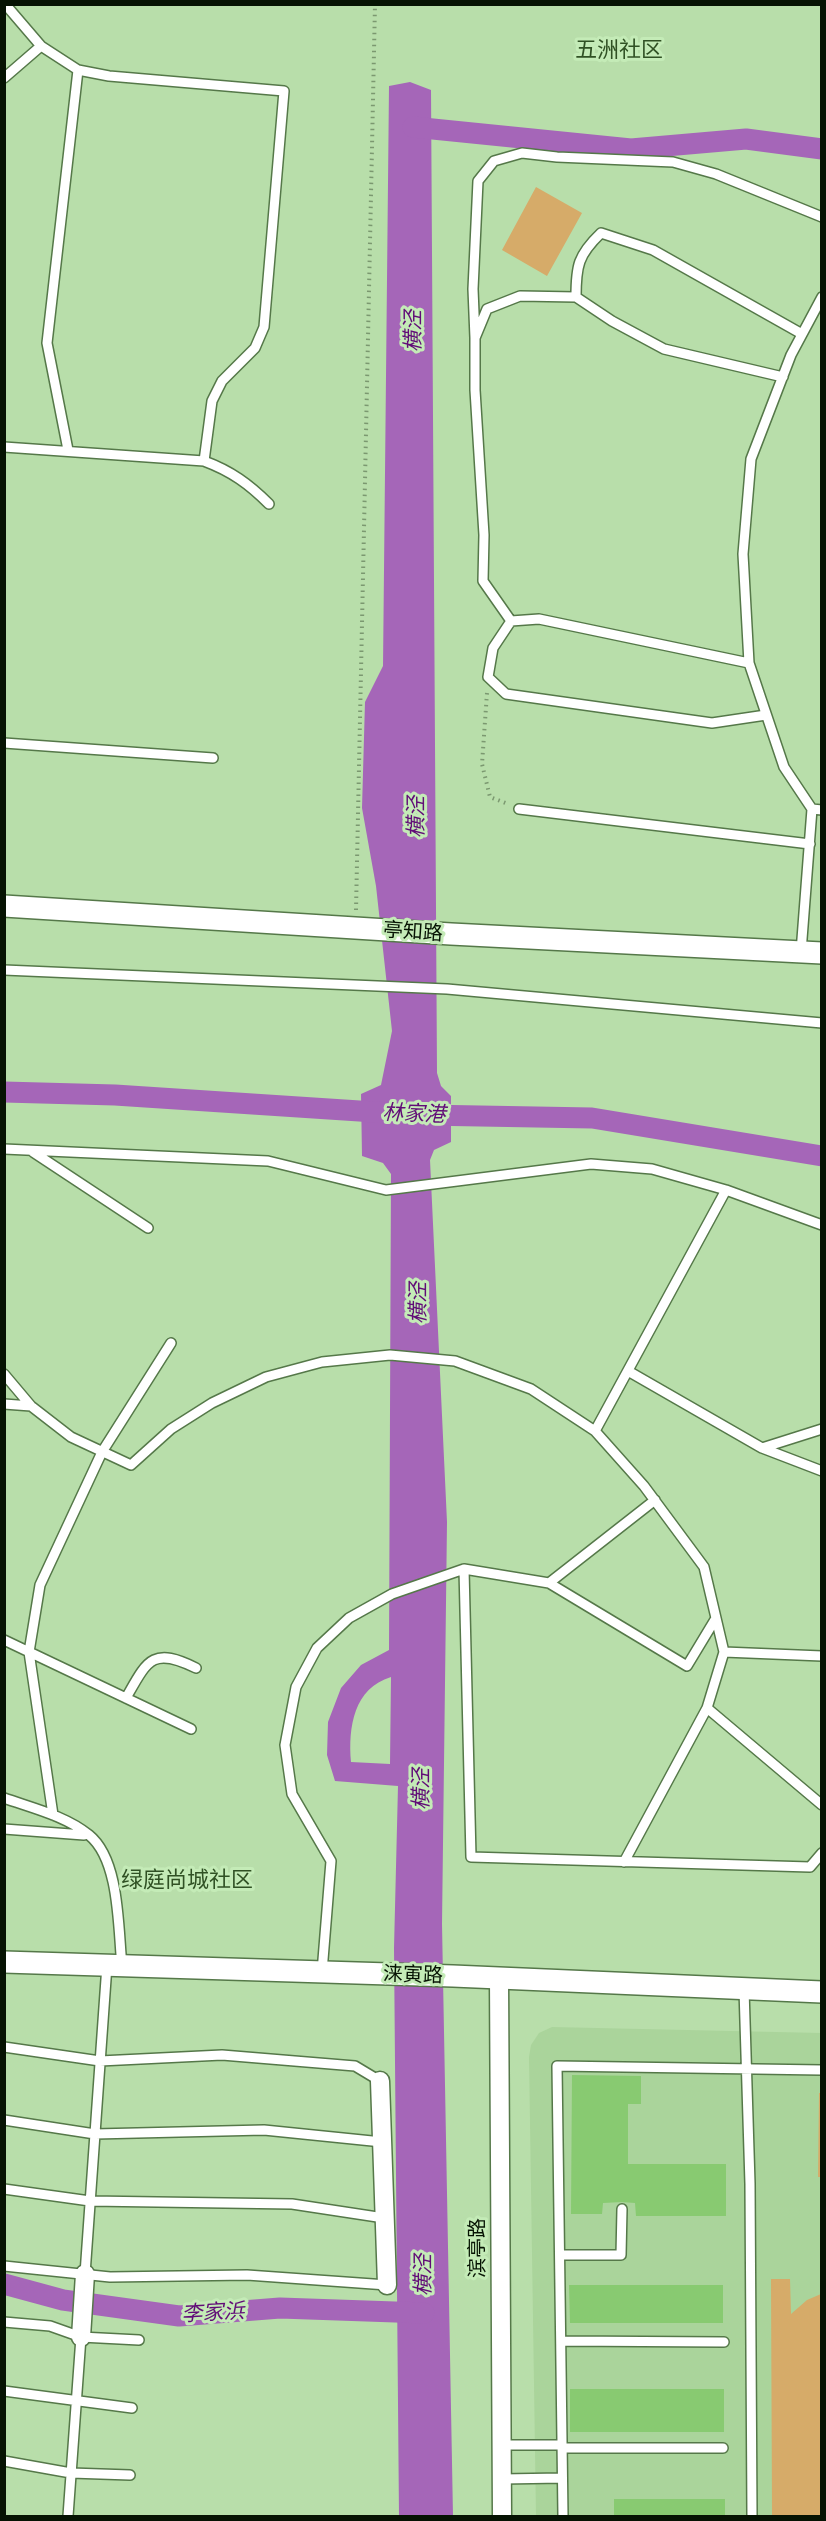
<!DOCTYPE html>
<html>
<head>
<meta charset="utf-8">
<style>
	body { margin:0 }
	#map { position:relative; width:826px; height:2521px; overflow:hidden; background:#b8deaa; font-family:Inter,sans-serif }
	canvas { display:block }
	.frame { position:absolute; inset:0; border:6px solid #061303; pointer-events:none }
</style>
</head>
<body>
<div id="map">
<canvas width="826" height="2521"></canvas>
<div class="frame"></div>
</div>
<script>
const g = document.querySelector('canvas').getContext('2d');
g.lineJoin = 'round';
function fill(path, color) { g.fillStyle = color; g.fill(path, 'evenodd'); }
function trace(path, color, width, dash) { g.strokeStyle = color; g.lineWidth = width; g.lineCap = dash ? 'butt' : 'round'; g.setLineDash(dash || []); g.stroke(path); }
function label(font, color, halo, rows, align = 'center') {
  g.font = font + ' Inter,"Noto Sans SC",sans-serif'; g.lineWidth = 6; g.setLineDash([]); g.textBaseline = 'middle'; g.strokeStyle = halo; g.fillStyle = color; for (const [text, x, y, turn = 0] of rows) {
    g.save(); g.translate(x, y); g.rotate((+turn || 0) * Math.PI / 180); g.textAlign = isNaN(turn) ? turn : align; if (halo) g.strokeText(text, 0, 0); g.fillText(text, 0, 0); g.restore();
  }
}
fill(new Path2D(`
	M552 2027 821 2033V2516H536L529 2057 531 2045 539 2033Z`), '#aad49b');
fill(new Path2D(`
	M536 187 582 213 547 276 502 250Z
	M819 2093H822L821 2177H818Z
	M771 2279H790L791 2314 807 2300 821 2294V2516H772Z`), '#d6ab69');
fill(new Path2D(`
	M410 82 431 90 437 1073 441 1086 451 1096V1142L434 1150 430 1160 447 1522 442 1924 453 2516H399L394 1948 398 1786 335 1781 327 1755 328 1722 341 1688 361 1665 389 1650 391 1174 383 1163 362 1156 361 1094 381 1085 392 1031 376 886 362 808 365 702 383 666 389 86ZM391 1677 390 1764 351 1762C348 1727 354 1688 391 1677Z`), '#a566b8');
trace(new Path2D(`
	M413 127 631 149 746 139 822 149
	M4 1092 115 1095 390 1113
	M424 1115 592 1118 822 1156
	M4 2284 63 2300 179 2316 280 2308 424 2313`), '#a566b8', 21);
fill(new Path2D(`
	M572 2075 641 2076V2104H628V2164H726V2216H636L635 2203 622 2202 603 2203 602 2214H571Z
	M569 2285H723V2323H570Z
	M570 2389H724V2432H570Z
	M614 2499H725V2517H614Z`), '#88ca71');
const service = new Path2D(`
	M5 4 41 46 78 70 109 76 284 91 264 327 255 348 222 381 212 401 204 461
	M4 78 41 46
	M475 338 473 289 478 181 494 161 522 153 557 157 673 162 716 174 822 217
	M783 377 664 349 612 321 576 297C576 266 578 255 601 233L653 250 802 334
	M4 447 204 461C231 471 249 484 269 504
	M68 450 47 343 78 70
	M511 621 483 581 484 535 475 390V338L487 309 520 296 576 297
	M749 663 539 619 511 621 493 648 488 677 506 694 712 723 766 715
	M4 743 213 758
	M519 809 810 844
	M812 809 784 767 749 663 743 554 751 459 791 355 822 297
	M801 952 812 809 822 810
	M4 970 447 989 822 1023
	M4 1149 268 1161 386 1190 591 1164 652 1169 726 1190 822 1225
	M33 1152 148 1228
	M628 1371 762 1448 822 1471
	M4 1374 31 1406 71 1437 131 1465 171 1429 212 1403 266 1377 322 1362 390 1355 455 1361 531 1389 595 1431 644 1486 704 1567 724 1652 707 1708 624 1862
	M4 1404 31 1406
	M595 1431 726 1190
	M762 1448 822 1429
	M464 1569 471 1857 810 1867 822 1853
	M549 1583 655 1500
	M4 1640 191 1729
	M724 1652 822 1656
	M126 1698C147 1661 152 1646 196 1668
	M707 1708 822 1805
	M4 1798C32 1808 66 1816 89 1835 120 1860 118 1928 122 1966
	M53 1815 29 1652 40 1585 102 1452 171 1343
	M4 1829 84 1835
	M322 1972 331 1861 292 1794 285 1745 296 1687 317 1648 349 1618 392 1594 464 1569 549 1583 687 1666 716 1618
	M744 1989 750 2184 752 2516
	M4 2047 100 2061 222 2055 355 2066 380 2081
	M4 2120 95 2134 264 2130 382 2142
	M4 2189 90 2201 292 2204 384 2218
	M560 2255H621L622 2209
	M4 2266 110 2277 247 2275 387 2285
	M85 2274 107 1965
	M4 2322 50 2326 81 2337 139 2340
	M561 2341 724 2342
	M4 2391 132 2408
	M501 2445H562
	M562 2448H723
	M4 2461 71 2473 130 2475
	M502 2479 562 2478
	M68 2516 81 2337
	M563 2516 557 2066 822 2070`);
const minor = new Path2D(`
	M499 1979 502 2516
	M380 2081 387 2285
	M81 2337 85 2274`);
const tertiary = new Path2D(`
	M4 906 451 934 822 953
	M4 1962 453 1976 822 1992`);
trace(service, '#557849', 12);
trace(minor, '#557849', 21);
trace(tertiary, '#557849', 24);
trace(new Path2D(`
	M487 693 482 764 490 797 508 804
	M356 910 375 4`), '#7b9870', 4, [1.5, 4.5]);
trace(service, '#fff', 9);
trace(minor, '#fff', 18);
trace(tertiary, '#fff', 21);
label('20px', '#061303', '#c4ebb7', [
	["亭知路",413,932,4],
	["涞寅路",413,1975,2],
	["滨亭路",478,2248,-90]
]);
label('italic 21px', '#610c77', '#c4ebb7', [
	["横泾",414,331,-90],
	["横泾",417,817,-90],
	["林家港",414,1114,2],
	["横泾",419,1303,-90],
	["横泾",422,1789,-90],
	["横泾",424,2275,-90],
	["李家浜",213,2313,-3]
]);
label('22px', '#305124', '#c4ebb7', [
	["五洲社区",619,50],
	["绿庭尚城社区",187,1880]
]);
</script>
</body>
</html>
